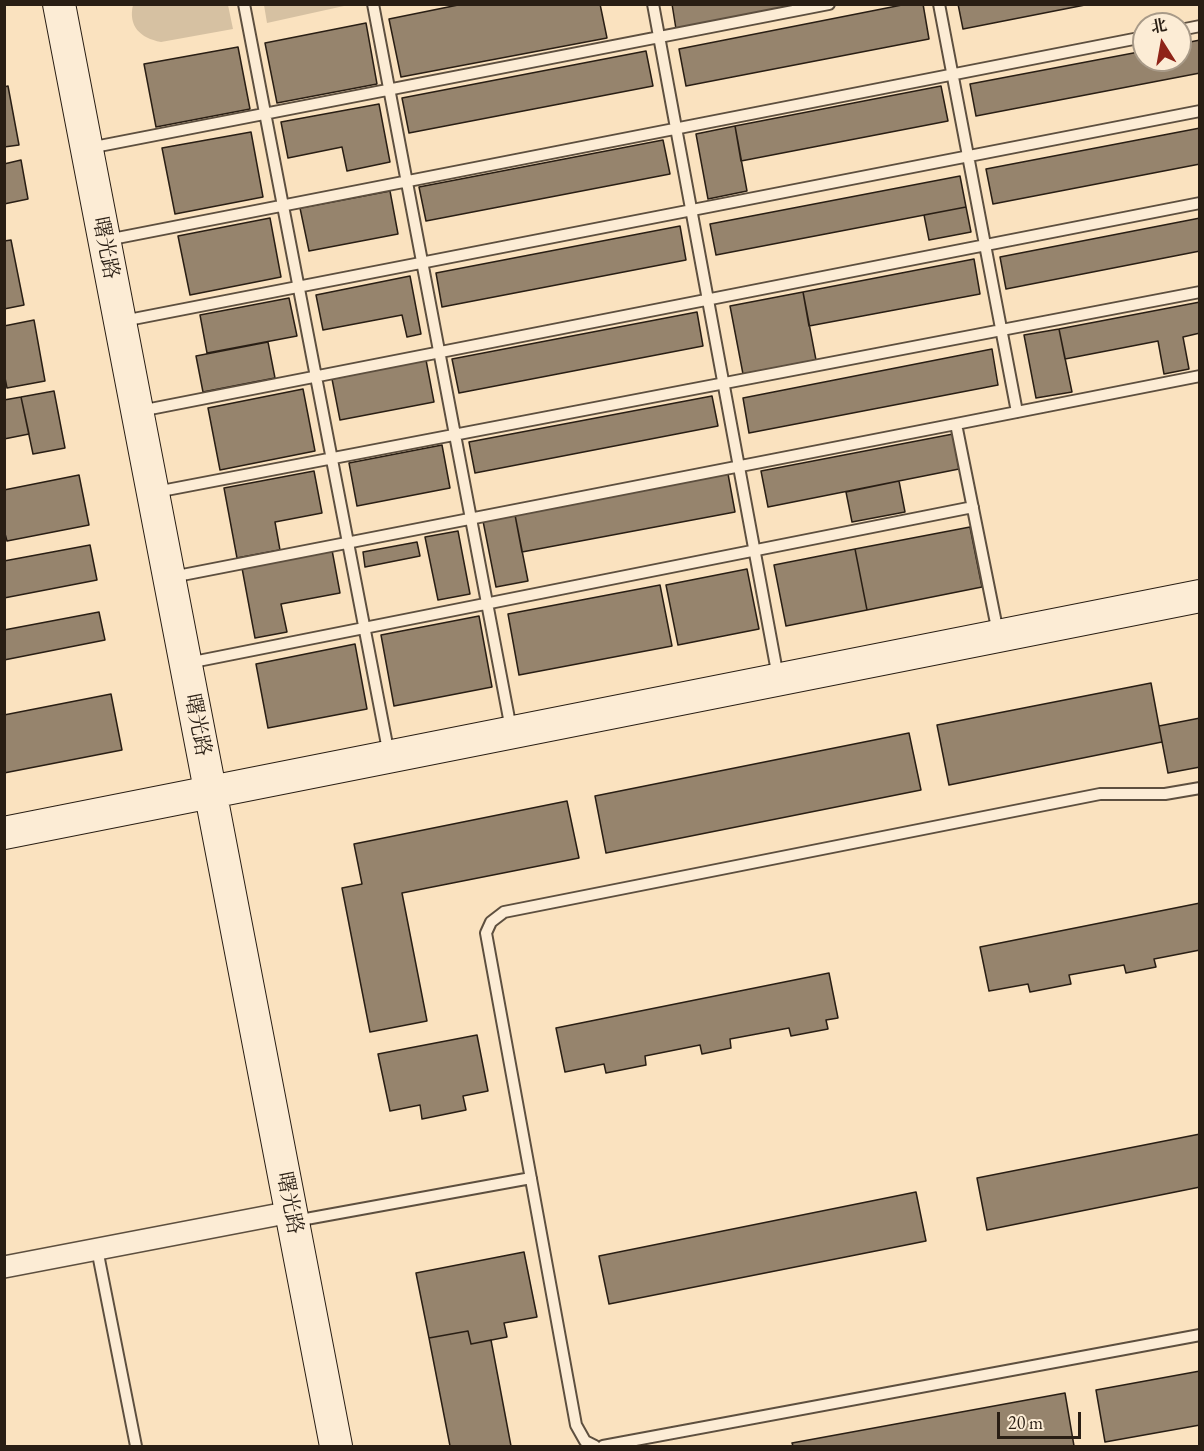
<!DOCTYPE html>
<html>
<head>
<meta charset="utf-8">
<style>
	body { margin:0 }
	#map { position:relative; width:1204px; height:1451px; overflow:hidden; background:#fae2bf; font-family:"EB Garamond","Noto Serif SC",serif }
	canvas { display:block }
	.frame { position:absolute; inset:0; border:6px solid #291e14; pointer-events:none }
	.north { position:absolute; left:1132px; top:12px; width:60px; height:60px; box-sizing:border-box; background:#fcecd5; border:2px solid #a89a88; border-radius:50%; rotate:349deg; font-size:16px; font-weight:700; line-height:24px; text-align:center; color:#291e14 }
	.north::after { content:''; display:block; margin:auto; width:21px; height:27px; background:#8f2418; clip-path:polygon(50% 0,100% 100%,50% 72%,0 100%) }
	.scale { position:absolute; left:997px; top:1412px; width:84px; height:27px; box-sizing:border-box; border:3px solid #291e14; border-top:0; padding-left:8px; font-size:18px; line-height:21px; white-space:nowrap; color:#291e14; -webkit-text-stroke:4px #fcecd5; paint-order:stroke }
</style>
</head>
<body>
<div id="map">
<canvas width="1204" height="1451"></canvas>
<div class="frame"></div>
<div class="north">北</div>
<div class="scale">20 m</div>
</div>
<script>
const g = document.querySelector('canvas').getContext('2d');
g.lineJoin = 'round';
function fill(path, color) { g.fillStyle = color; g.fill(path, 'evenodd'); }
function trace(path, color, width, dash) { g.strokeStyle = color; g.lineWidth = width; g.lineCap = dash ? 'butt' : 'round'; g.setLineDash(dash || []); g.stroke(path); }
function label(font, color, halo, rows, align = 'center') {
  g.font = font + ' "EB Garamond","Noto Serif SC",serif'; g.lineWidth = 5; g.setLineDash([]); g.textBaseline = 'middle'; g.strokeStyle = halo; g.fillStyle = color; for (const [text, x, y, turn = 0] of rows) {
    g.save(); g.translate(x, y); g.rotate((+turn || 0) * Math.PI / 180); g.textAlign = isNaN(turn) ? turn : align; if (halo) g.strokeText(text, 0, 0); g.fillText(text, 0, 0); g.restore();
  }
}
fill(new Path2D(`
	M353 4 267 23 264 5V4Z
	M133 5H228L233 29 161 42C140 38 128 26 133 5Z`), '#d6c1a2');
const building = new Path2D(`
	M463 4H600L607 38 401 77 389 19Z
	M672 4H805L676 29Z
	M907 4H923L929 39 686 86 679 49Z
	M958 4H1090L963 29Z
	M366 23 377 84 277 103 265 43Z
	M1200 40V73L976 116 970 84 1144 51V60H1180V44Z
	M238 47 250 109 156 127 144 64Z
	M646 51 653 86 409 133 402 98Z
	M8 86 19 145 4 147V87Z
	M941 86 948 121 741 161 735 126Z
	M379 104 390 162 347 171 342 147 288 158 281 122Z
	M735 126 747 191 708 199 696 134Z
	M1200 128V164L993 204 986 169Z
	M251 132 263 197 175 214 162 148Z
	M663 140 670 174 426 221 419 187Z
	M21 160 28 199 4 204V164Z
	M960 176 966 207 716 255 710 224Z
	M390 191 398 234 309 251 300 208Z
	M966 207 971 232 929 240 924 215Z
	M270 218 281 277 190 295 178 236Z
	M1200 218V251L1006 289 1000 257Z
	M680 226 686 260 442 307 436 273Z
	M11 240 24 305 4 309V241Z
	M974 259 980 294 809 326 803 292Z
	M410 276 421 334 407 337 402 315 323 330 316 295Z
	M803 292 816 360 743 374 730 306Z
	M289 298 297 336 207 353 200 315Z
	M1200 302V333L1183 337 1189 369 1164 374 1158 341 1065 359 1059 329Z
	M697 312 703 346 459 393 452 359Z
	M34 320 45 381 7 388 4 373V326Z
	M1059 329 1072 392 1036 398 1024 335Z
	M268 342 275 378 203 392 196 356Z
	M992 349 998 385 749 433 743 398Z
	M426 360 434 402 340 420 332 379Z
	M303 389 315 451 220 470 208 408Z
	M54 391 65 448 33 454 21 397Z
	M712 396 718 426 475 473 469 442Z
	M21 397 29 434 4 439V400Z
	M953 434 959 469 768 507 761 471Z
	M442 445 450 488 357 506 349 463Z
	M314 471 322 513 275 522 280 550 237 558 224 488Z
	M728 474 735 512 522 552 515 515Z
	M79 475 89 525 7 541 4 530V490Z
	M899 481 905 512 852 522 846 492Z
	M515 515 528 581 496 587 483 521Z
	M970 527 982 587 867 610 855 549Z
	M458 531 470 594 438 600 425 537Z
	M417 542 420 556 365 567 363 552Z
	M90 545 97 580 4 598V561Z
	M855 549 867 610 786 626 774 565Z
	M332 550 340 593 281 604 287 632 255 638 242 568Z
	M747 569 759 629 678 645 666 585Z
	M660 585 672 646 519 675 508 614Z
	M99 612 105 640 4 660V630Z
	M479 616 492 687 394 706 381 635Z
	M355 644 367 709 268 728 256 664Z
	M1151 683 1162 742 949 785 937 725Z
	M111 694 122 750 4 773V715Z
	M1200 718V767L1168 773 1159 726Z
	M909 733 921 790 606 853 595 796Z
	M567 801 579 858 402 893 427 1021 370 1032 342 888 362 884 354 844Z
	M1200 903V950L1154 959 1156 967 1126 973 1124 965 1069 975 1071 984 1030 992 1028 984 989 991 980 947Z
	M829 973 838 1018 826 1020 828 1029 791 1036 789 1028 730 1039 731 1048 702 1054 700 1045 645 1056 646 1065 606 1073 604 1064 565 1072 556 1028Z
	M477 1035 488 1091 463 1096 466 1110 422 1119 420 1105 390 1111 378 1054Z
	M1200 1134V1187L987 1230 977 1178Z
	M916 1192 926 1241 609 1304 599 1256Z
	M524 1252 537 1317 504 1323 507 1337 471 1344 468 1331 429 1338 416 1273Z
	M468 1331 471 1344 491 1340 511 1446H450L429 1338Z
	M1200 1371V1425L1105 1442 1096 1390Z
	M1065 1393 1074 1446H793L792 1443Z`);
fill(building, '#96846d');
trace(building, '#291e14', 1.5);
const lane = new Path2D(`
	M244 4 389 755
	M373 4 511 729
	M653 4 778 677
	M939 4 1017 412 1200 376
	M1180 30 1200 26
	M89 148 829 4
	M107 240 1144 37
	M123 321 1200 111
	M140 411 1200 203
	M156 492 1200 292
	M172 577 956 424
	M998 633 956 424 1017 412
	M188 663 973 507
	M295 1221 531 1178
	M97 1249 136 1446
	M595 1446 585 1441 576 1425 486 933 491 922 504 912 1100 794H1165L1200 788
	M603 1446 1200 1335`);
const street = new Path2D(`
	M4 1267 291 1212`);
const secondary = new Path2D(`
	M59 4 336 1446
	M4 833 1200 596`);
trace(lane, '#5d4f3f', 14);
trace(street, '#5d4f3f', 24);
trace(secondary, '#291e14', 34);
trace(lane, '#fcecd5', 10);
trace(street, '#fcecd5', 21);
trace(secondary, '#fcecd5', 32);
label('21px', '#291e14', '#fcecd5', [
	["曙光路",105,248,79],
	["曙光路",197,725,79],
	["曙光路",289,1203,79]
]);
</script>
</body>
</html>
